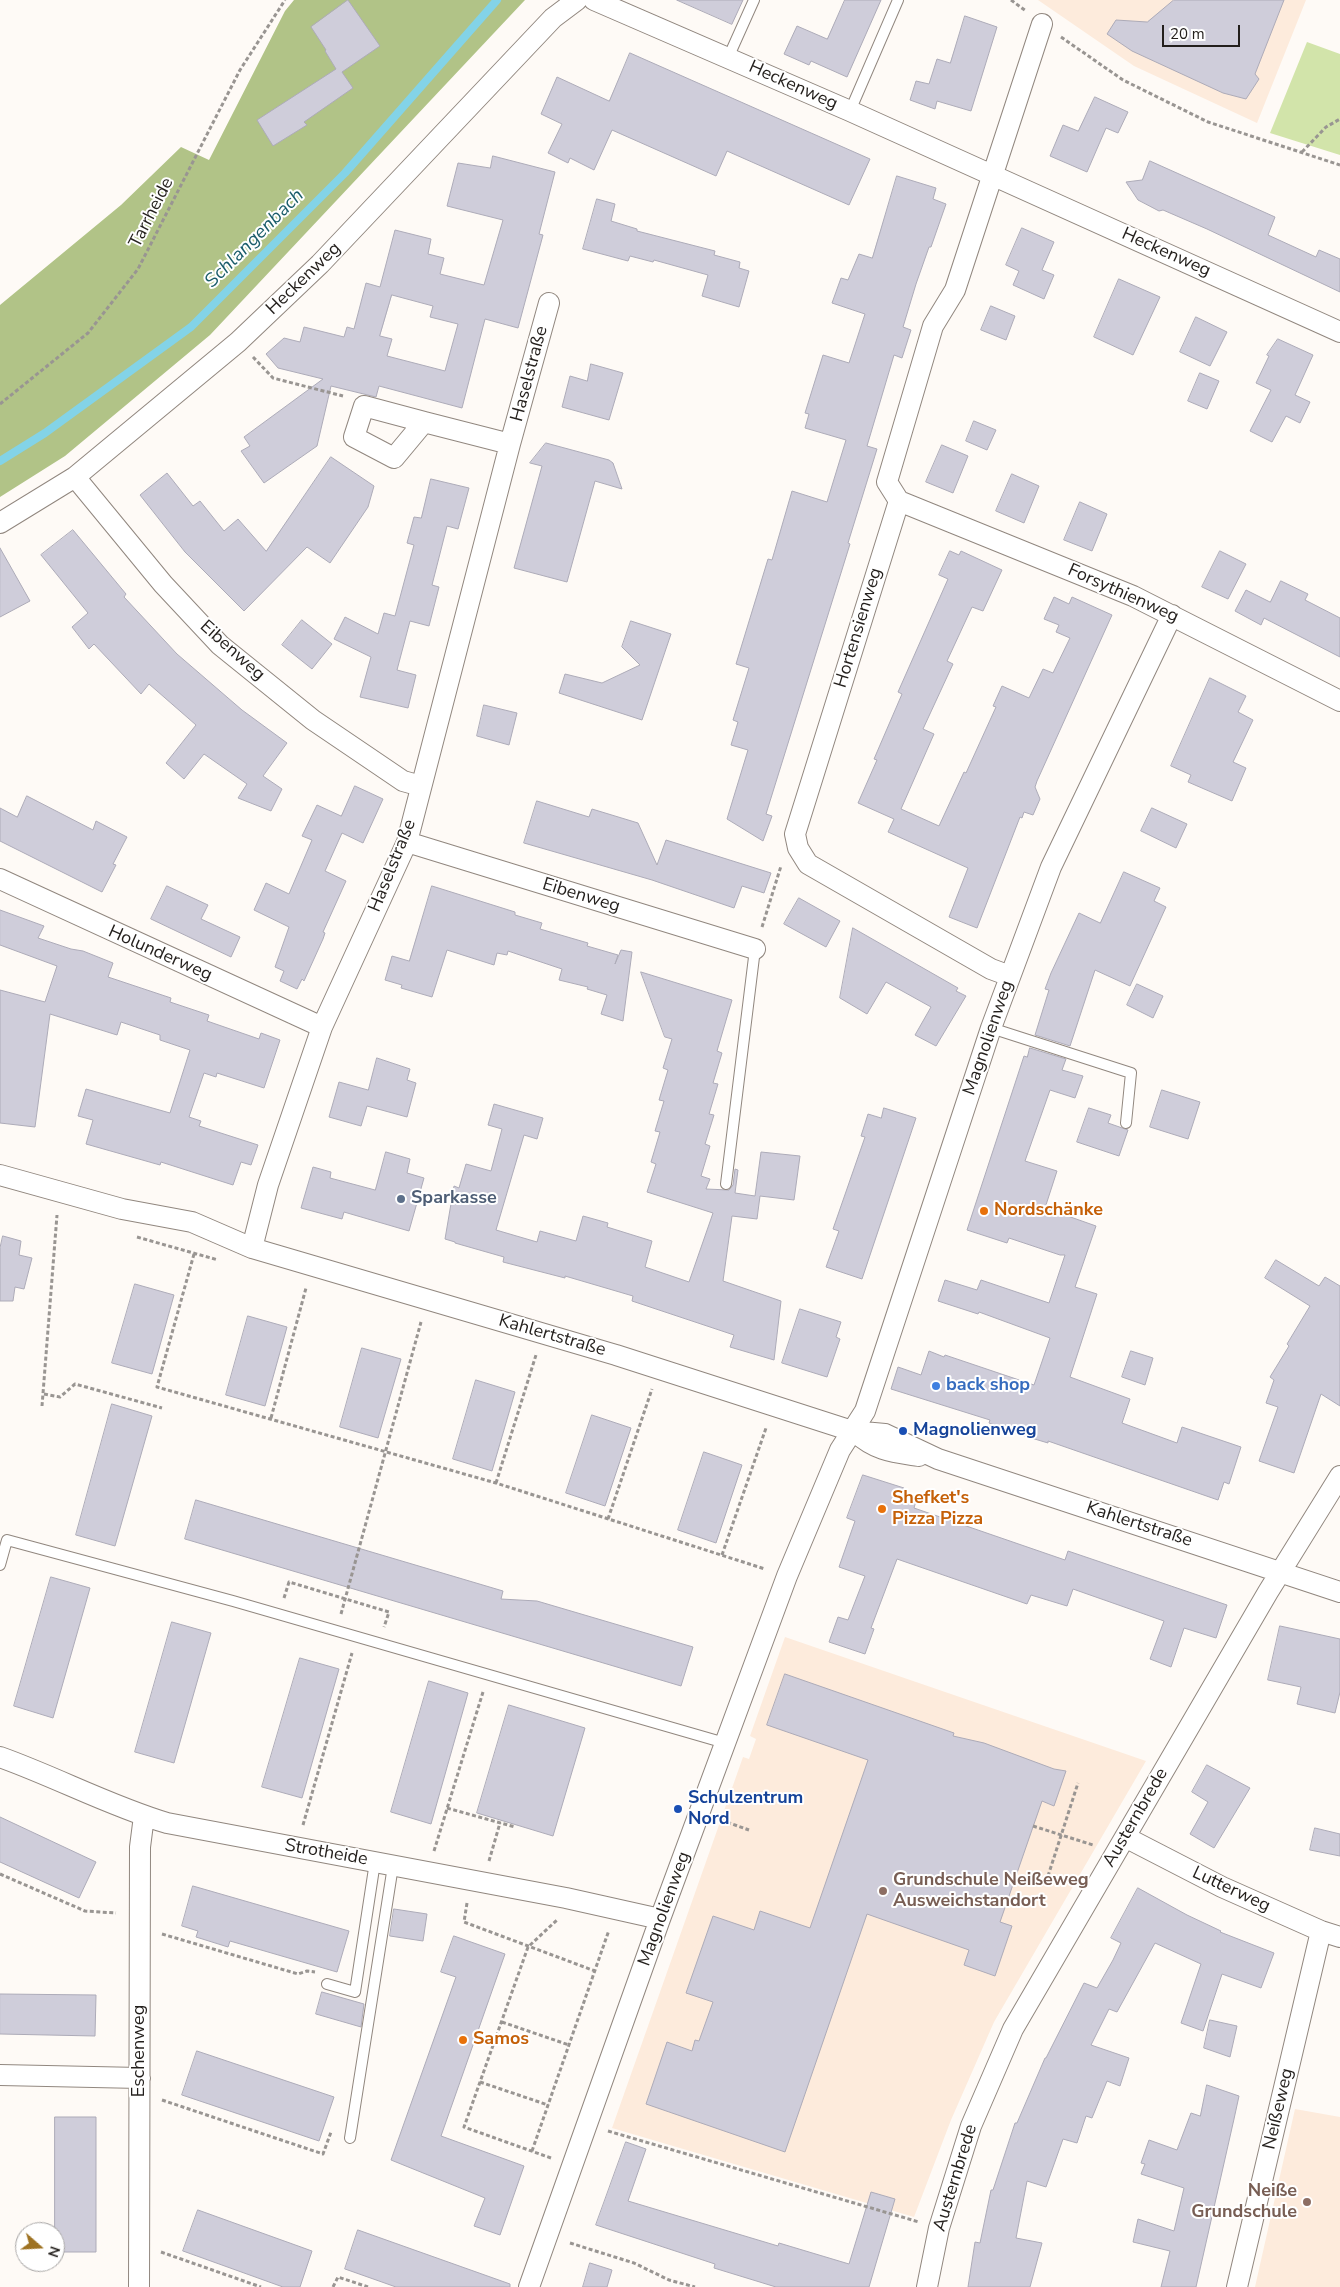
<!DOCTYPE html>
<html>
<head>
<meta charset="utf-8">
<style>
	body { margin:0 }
	#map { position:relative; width:1340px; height:2287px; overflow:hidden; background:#fefaf6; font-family:"Nunito Sans",sans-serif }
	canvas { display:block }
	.north { position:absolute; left:15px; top:2222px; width:50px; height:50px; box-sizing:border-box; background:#fff; border:1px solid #a7a5a4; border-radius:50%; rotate:109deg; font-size:14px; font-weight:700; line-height:20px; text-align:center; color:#231f1c }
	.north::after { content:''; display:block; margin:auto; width:18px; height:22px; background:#9e7222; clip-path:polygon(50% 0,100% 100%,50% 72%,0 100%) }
	.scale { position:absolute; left:1162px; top:25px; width:78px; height:22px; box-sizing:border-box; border:2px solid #231f1c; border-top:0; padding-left:6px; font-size:15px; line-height:18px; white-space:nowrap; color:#231f1c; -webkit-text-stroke:4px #fff; paint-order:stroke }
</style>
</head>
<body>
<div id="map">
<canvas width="1340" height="2287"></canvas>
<div class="north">N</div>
<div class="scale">20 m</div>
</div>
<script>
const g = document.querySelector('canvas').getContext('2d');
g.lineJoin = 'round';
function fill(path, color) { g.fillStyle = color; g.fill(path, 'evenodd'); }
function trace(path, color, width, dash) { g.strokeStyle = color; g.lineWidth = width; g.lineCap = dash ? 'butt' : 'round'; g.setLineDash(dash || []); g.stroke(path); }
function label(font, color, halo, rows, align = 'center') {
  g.font = font + ' "Nunito Sans",sans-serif'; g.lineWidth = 4; g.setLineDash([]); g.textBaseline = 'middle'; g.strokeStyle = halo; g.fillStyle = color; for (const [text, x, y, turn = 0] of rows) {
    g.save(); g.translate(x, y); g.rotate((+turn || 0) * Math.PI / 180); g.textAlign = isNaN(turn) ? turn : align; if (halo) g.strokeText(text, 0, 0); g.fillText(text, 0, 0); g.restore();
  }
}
fill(new Path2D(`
	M1038 0H1306L1257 123 1134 66Z
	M785 1637 1146 1761 994 2022 951 2120 914 2217 612 2128 743 1757 749 1759 756 1739 750 1736Z
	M1295 2109 1340 2117V2287H1255Z`), '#fdebdc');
fill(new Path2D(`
	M1307 42 1340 54V155L1270 133Z`), '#d2e4aa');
fill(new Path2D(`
	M294 0H525L210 335 65 456 0 497V305L121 205 181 147 209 160 285 11Z`), '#b1c387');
trace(new Path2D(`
	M0 461 45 433 191 327 345 173 497 0`), '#83d3e7', 8);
const building = new Path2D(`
	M348 0 380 46 342 72 353 88 304 122 307 125 273 146 257 120 336 69 325 51 326 50 311 27Z
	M677 0H743L732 24Z
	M845 0H881L847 77 811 61 809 65 784 54 797 26 827 39Z
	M1174 0H1284L1255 74 1259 79 1246 99 1223 93 1132 51 1107 34 1116 20 1147 22Z
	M965 16 997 27 971 111 937 101 935 109 910 100 916 81 929 84 937 59 950 63Z
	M630 53 870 159 849 205 727 151 716 176 612 130 594 170 570 158 568 163 548 153 562 124 541 114 557 77 609 101Z
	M1095 97 1128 112 1118 133 1106 128 1087 172 1050 156 1063 125 1078 131Z
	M493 156 555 172 539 234 543 235 518 328 485 319 462 408 379 386 376 397 331 386 317 446 264 483 241 451 250 446 244 437 323 379 278 368 266 354 284 338 300 342 304 327 344 337 347 327 354 329 366 283 380 287 395 230 431 239 428 254 444 258 440 274 484 285 503 220 447 206 458 163 490 168ZM392 295 433 306 430 317 458 324 445 371 387 356 392 339 380 336Z
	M1150 161 1275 217 1268 235 1316 257 1319 250 1340 259V292L1207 229 1163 210 1159 211 1138 200 1126 182 1142 180Z
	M897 176 936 188 933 199 946 204 931 247H929L916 284 903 327 911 330 902 358 894 355 867 446 877 449 848 543 850 544 766 814 772 816 763 841 727 819 748 750 731 745 738 722 733 720 749 668 736 664 768 559 772 560 792 491 827 502 846 440 805 428 809 414 805 413 823 355 849 363 865 314 832 303 841 278 848 280 859 254 872 258Z
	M597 199 615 204 611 221 637 229V231L715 251 714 255 740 262 739 268 749 271 739 307 702 296 708 275 654 260 653 262 630 256 628 261 583 249Z
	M1022 228 1054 242 1042 270 1054 275 1044 299 1013 285 1019 271 1006 265Z
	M1119 279 1160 297 1133 355 1094 337Z
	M991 306 1015 316 1006 340 981 330Z
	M1196 317 1227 332 1210 366 1180 352Z
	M1278 339 1313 355 1295 395 1310 402 1300 423 1286 416 1272 442 1250 431 1271 390 1256 383 1269 356 1267 355Z
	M591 364 623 373 609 420 562 407 570 376 587 381Z
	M1200 373 1219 381 1207 409 1188 401Z
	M974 421 996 430 987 450 966 441Z
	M546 443 609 460 613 463 622 489 595 481 567 582 514 568 542 466 530 463Z
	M942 445 968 456 953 493 926 482Z
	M331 457 374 486 368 507 330 563 307 547 244 611 185 552 140 495 167 473 193 506 200 501 224 531 238 519 266 551Z
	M1012 474 1039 486 1024 523 996 511Z
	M431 479 469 488 458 529 447 526 432 585 439 587 429 626 410 621 397 670 416 675 408 708 360 697 371 657 334 639 345 617 378 634 384 613 395 616 414 545 407 543 414 517 421 518Z
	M1080 502 1107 514 1092 551 1064 540Z
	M73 530 126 594 124 597 177 654 242 710 287 743 263 776 282 789 271 811 238 798 247 784 204 754 184 779 166 763 196 725 149 684 141 694 94 644 89 649 72 627 88 613 41 555Z
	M0 548 30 601 0 617Z
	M950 551 959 555 961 551 1002 570 983 611 972 607 947 661 953 664 923 729 934 734 901 809 939 826 964 772 966 773 996 707 993 706 1002 686 1029 698 1043 669 1053 673 1070 638 1056 632 1059 625 1044 619 1054 597 1069 604 1072 597 1112 615 1037 781 1035 787 1040 799 1033 815 1024 812 1022 818 1020 817 977 928 949 917 968 868 888 832 894 819 858 803 877 760 874 759 902 694 898 692 948 579 939 575Z
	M1220 551 1246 564 1228 599 1202 587Z
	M1281 581 1308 594 1305 600 1340 618V657L1264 618 1261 625 1235 611 1246 590 1270 602Z
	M302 620 332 644 312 669 282 645Z
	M631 621 671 634 642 720 559 693 565 674 602 683 640 665 622 647Z
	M1210 678 1246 696 1238 712 1253 720 1233 762 1246 768 1232 801 1188 782 1191 775 1171 766Z
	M484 705 517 713 509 745 477 736Z
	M355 786 383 799 363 843 342 833 325 871 346 881 323 932 325 933 323 939 304 981 302 979 297 989 280 981 284 971 275 967 289 927 254 910 266 883 289 894 312 840 302 836 317 805 341 816Z
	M27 796 93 830 96 821 127 837 113 864 116 865 102 892 0 841V808L17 817Z
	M537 801 589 817 592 809 638 823 657 865 666 840 771 873 764 893 742 886 734 908 652 880 524 843Z
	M1152 808 1187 824 1176 848 1141 831Z
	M1124 872 1160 888 1154 901 1166 907 1130 986 1095 970 1070 1046 1035 1035 1049 990 1045 989 1051 973 1079 913 1100 923Z
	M167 886 208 905 201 919 240 937 231 957 151 919Z
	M432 886 515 912V915L542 923 540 929 588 943 587 946 618 955 615 964 621 950 632 952 623 1021 601 1014 607 995 587 989 588 987 559 980 562 969 508 951 507 955 497 953 494 965 447 950 432 997 401 988 402 985 385 980 392 956 409 961Z
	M799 898 840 921 826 947 784 924Z
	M0 910 44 926 38 938 71 949 83 951 113 963 108 977 171 998 170 1002 209 1015 207 1021 259 1039 261 1033 280 1040 264 1088 217 1073 216 1077 204 1073 189 1117 201 1121 199 1126 258 1145 251 1165 241 1162 233 1185 161 1162 160 1165 86 1144 93 1120 78 1116 86 1089 170 1113 190 1050 160 1040V1035L121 1022 117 1035 50 1014 35 1127 0 1123V990L45 1002 57 966 0 945Z
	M853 928 958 988 956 991 966 996 936 1046 915 1035 931 1007 886 982 867 1014 840 998Z
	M641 972 732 1000 717 1051 722 1053 713 1083 718 1084 709 1114 714 1115 705 1144 710 1146 701 1176 710 1179 706 1189 729 1190 733 1185 735 1169 738 1170 735 1193 755 1196 761 1152 800 1156 794 1200 760 1196 757 1219 732 1216 723 1281 781 1301 774 1360 730 1347 734 1335 632 1301 633 1296 565 1276V1278L503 1262 504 1257 455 1243V1242L445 1239 454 1186 459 1188 466 1164 491 1171 502 1129 488 1125 494 1104 543 1118 537 1139 524 1135 496 1230 537 1242 540 1231 576 1241 583 1216 608 1223 607 1227 652 1241 645 1267 689 1282 713 1213 647 1192 656 1164 651 1162 660 1132 655 1131 664 1101 659 1100 668 1070 663 1068 672 1039 665 1037Z
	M1137 984 1163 996 1153 1018 1127 1005Z
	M1030 1048 1066 1059 1062 1070 1083 1076 1075 1098 1050 1090 1025 1161 1057 1171 1045 1208 1096 1226 1075 1287 1097 1294 1070 1377 1130 1399 1122 1423 1177 1443 1182 1427 1241 1447 1229 1484 1224 1482 1218 1500 1048 1441V1443L1018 1434 989 1423 990 1420 891 1389 898 1367 921 1375 929 1351 944 1357 945 1355 1034 1385 1050 1338 979 1312 978 1314 938 1301 945 1280 977 1290 981 1280 1049 1303 1065 1255H1060L1009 1238 1007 1243 967 1230 1024 1056 1027 1057Z
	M377 1058 410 1069 407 1080 416 1083 407 1117 367 1106 361 1126 329 1117 339 1082 368 1090Z
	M1162 1090 1200 1102 1188 1139 1150 1127Z
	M884 1108 916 1118 862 1279 826 1267 839 1231 833 1229 865 1137 861 1136 868 1114 881 1118Z
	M1089 1108 1111 1115 1108 1123 1128 1130 1119 1156 1077 1142Z
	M386 1152 410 1159 407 1173 424 1178 409 1231 344 1212 342 1219 301 1208 313 1167 331 1172 330 1178 375 1190Z
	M3 1236 21 1241 19 1255 32 1258 24 1289 15 1287 13 1301H0V1248Z
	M1276 1260 1319 1286 1325 1277 1340 1286V1406L1321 1394 1294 1473 1259 1461 1278 1407 1266 1403 1274 1380 1270 1377 1289 1346 1287 1344 1310 1306 1265 1278Z
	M135 1284 174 1295 152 1374 112 1363Z
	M800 1309 841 1322 836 1337 840 1339 827 1377 782 1363Z
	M248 1316 287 1327 265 1406 226 1395Z
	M362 1348 401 1359 378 1438 340 1427Z
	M1131 1351 1153 1358 1145 1385 1122 1377Z
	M476 1380 515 1392 492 1471 453 1459Z
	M112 1404 152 1416 115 1546 76 1535Z
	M592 1415 631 1428 605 1506 566 1493Z
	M704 1452 742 1465 716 1543 678 1530Z
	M863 1475 904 1488 901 1496 916 1501 914 1508 1065 1560 1068 1551 1227 1605 1216 1638 1184 1628 1171 1667 1150 1659 1164 1621 1073 1589 1067 1606 1031 1595 1027 1604 897 1559 871 1628 874 1629 865 1654 829 1642 838 1617 848 1620 865 1576 839 1567 855 1521 847 1518Z
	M196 1500 503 1591 501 1599 537 1601 693 1647 681 1686 185 1539Z
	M51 1577 90 1588 53 1718 14 1706Z
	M172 1622 211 1633 174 1763 135 1752Z
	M1280 1626 1340 1639V1692L1335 1713 1297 1704 1301 1687 1268 1680Z
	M300 1658 339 1669 302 1798 262 1787Z
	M785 1674 954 1733 953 1736 984 1743 1054 1769 1066 1771 1054 1806 1042 1801 1000 1922 1012 1926 995 1976 964 1965 969 1950 867 1914 785 2152 646 2104 667 2042 692 2051 695 2040 699 2041 713 2002 686 1993 713 1916 754 1930 760 1911 810 1928 868 1760 767 1725Z
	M429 1681 468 1693 431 1824 391 1812Z
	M509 1705 585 1728 553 1836 477 1813Z
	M1207 1765 1250 1788 1214 1848 1190 1834 1208 1802 1192 1792Z
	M0 1817 96 1862 79 1898 0 1862Z
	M1315 1828 1340 1834V1856L1310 1850Z
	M193 1886 349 1931 337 1972 230 1941 228 1947 196 1937 198 1931 182 1926Z
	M1138 1888 1187 1915 1221 1931 1220 1932 1274 1953 1261 1988 1222 1974 1203 2031 1181 2023 1201 1964 1155 1943 1117 2012 1109 2009 1091 2045 1129 2058 1120 2086 1107 2081 1092 2118 1086 2116 1077 2143 1063 2139 1046 2187 1027 2181 1016 2238 1042 2243 1030 2287H968L975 2242 980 2243 991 2190H993L1015 2123H1017L1045 2058H1046L1084 1983 1097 1988 1113 1960 1121 1943 1111 1938Z
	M394 1909 427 1914 423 1941 390 1936Z
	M454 1936 505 1954 441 2136 524 2166 500 2235 474 2226 485 2198 391 2160 456 1977 441 1972Z
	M322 1992 364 2004 361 2027 316 2014Z
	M0 1994 96 1995 95 2036 0 2034Z
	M1210 2020 1237 2026 1230 2057 1204 2048Z
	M197 2051 334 2097 319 2141 182 2095Z
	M1207 2085 1239 2096 1234 2119 1196 2287H1161L1170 2251 1133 2242 1138 2219 1174 2231 1184 2188 1141 2174 1145 2164 1141 2163 1149 2140 1177 2150 1191 2113 1200 2116Z
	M55 2117H96V2252H55Z
	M626 2142 646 2149 628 2201 778 2246 779 2243 849 2264 871 2192 895 2199 869 2287H776L714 2268 715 2264 596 2225Z
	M198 2210 312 2251 300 2287H283L183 2251Z
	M358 2230 510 2284V2287H396L345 2269Z
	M590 2263 612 2270 607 2287H583Z`);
fill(building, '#cfcdda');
trace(building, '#adabb8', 1);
const lane = new Path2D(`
	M728 58 754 0
	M850 111 898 0
	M991 1028 1131 1073 1126 1123
	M726 1184 755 949
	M0 1565 7 1540 233 1601 725 1743
	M327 1984 355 1992 375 1862
	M350 2138 393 1866`);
const street = new Path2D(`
	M594 0 850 111 1340 332
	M424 422 364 406 354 437 394 458 424 422 510 444
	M75 477 163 584 220 645 313 720 403 781 421 786
	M899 501 1133 596 1340 701
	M0 523 75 477 238 342 320 264 553 18 577 0
	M407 842 755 949
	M0 879 322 1027
	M1010 976 991 969 808 864 798 848 795 834 899 501 887 482 933 326 955 290 1042 24
	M0 1175 122 1209 192 1222 252 1248 616 1355 852 1431 885 1434 938 1459 1340 1592
	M252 1248 268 1185 322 1027 407 842 510 444 549 303
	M855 1432C876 1451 893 1452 919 1456
	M0 1757C56 1777 110 1806 167 1823L566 1898 660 1919
	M1125 1837 1222 1887 1321 1931 1340 1937
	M0 2075 140 2078
	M139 2287 140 1847 144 1816
	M529 2287 660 1919 787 1576 840 1450 865 1411 991 1028 1051 867 1172 615
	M927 2287 939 2228 971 2126 1013 2029 1268 1592 1340 1476
	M1237 2287 1321 1931`);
trace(lane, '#91877f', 12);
trace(street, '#91877f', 22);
trace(new Path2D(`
	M1011 0 1026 11
	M1061 37 1123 80 1208 122 1340 165
	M1302 152 1326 127 1340 119
	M253 357 273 378 343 396
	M0 404 88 333 138 269 240 70 285 0
	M762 927 781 866
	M137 1237 218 1260
	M194 1254 157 1387 496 1483 765 1569
	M44 1394 60 1397 75 1384 162 1408
	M42 1406 57 1215
	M271 1418 306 1288
	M496 1483 536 1355
	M608 1519 652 1389
	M722 1555 766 1428
	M284 1598 289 1582 389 1612 384 1627
	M341 1614 421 1322
	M447 1808 515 1827
	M721 1820 749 1830
	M303 1825 352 1653
	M1033 1826 1093 1845
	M434 1851 483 1692
	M489 1861 500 1823
	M0 1874 85 1911 116 1913
	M1048 1876 1078 1783
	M467 1903 464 1922 595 1971
	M162 1934 298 1974 307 1971 315 1972
	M502 2022 569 2045
	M480 2082 548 2105
	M162 2100 323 2154 331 2132
	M608 2131 919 2222
	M532 2151 609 1930
	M551 2158 464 2127 528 1947 558 1919
	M570 2243 634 2263 669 2280 695 2287
	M161 2252 261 2287
	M333 2287 338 2277 368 2287`), '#999592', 3, [4, 2.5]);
trace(lane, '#fff', 10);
trace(street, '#fff', 20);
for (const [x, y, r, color] of [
	[401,1199,5,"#5c6f8a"],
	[984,1211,5,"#e8710a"],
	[936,1386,5,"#3f7fe0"],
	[903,1431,5,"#1a4fb4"],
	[882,1509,5,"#e8710a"],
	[678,1809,5,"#1a4fb4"],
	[883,1891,5,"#8d6e63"],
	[463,2040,5,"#e8710a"],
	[1307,2202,5,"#8d6e63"]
]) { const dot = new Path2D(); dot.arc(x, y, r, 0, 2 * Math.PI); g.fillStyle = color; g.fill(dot); trace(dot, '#fff', 2); }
label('18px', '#231f1c', '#fff', [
	["Heckenweg",793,86,24],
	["Tarrheide",152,213,-63],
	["Heckenweg",1166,253,24],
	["Heckenweg",304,279,-44],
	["Haselstraße",530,374,-75],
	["Forsythienweg",1123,594,24],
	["Hortensienweg",859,628,-73],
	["Eibenweg",232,651,42],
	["Haselstraße",393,866,-68],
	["Eibenweg",581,896,17],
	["Holunderweg",160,954,24],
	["Magnolienweg",989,1038,-71],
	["Kahlertstraße",552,1336,16],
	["Kahlertstraße",1139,1525,18],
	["Austernbrede",1136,1818,-60],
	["Strotheide",326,1853,10],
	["Lutterweg",1231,1890,25],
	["Magnolienweg",665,1909,-70],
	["Eschenweg",140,2051,-90],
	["Neißeweg",1279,2109,-77],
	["Austernbrede",956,2178,-73]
]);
label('bold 18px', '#4e5e75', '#fff', [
	["Sparkasse",411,1199]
], 'left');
label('bold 18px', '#c56008', '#fff', [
	["Nordschänke",994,1211],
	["Shefket's",892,1499],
	["Pizza Pizza",892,1520],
	["Samos",473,2040]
], 'left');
label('bold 18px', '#366cbe', '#fff', [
	["back shop",946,1386]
], 'left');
label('bold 18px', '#164399', '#fff', [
	["Magnolienweg",913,1431],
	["Schulzentrum",688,1799],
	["Nord",688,1820]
], 'left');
label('bold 18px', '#785e54', '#fff', [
	["Grundschule Neißeweg",893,1881],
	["Ausweichstandort",893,1902],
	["Neiße",1297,2192,"right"],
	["Grundschule",1297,2213,"right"]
], 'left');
label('italic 19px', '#1b5d6b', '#fff', [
	["Schlangenbach",255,239,-45]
]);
</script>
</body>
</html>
